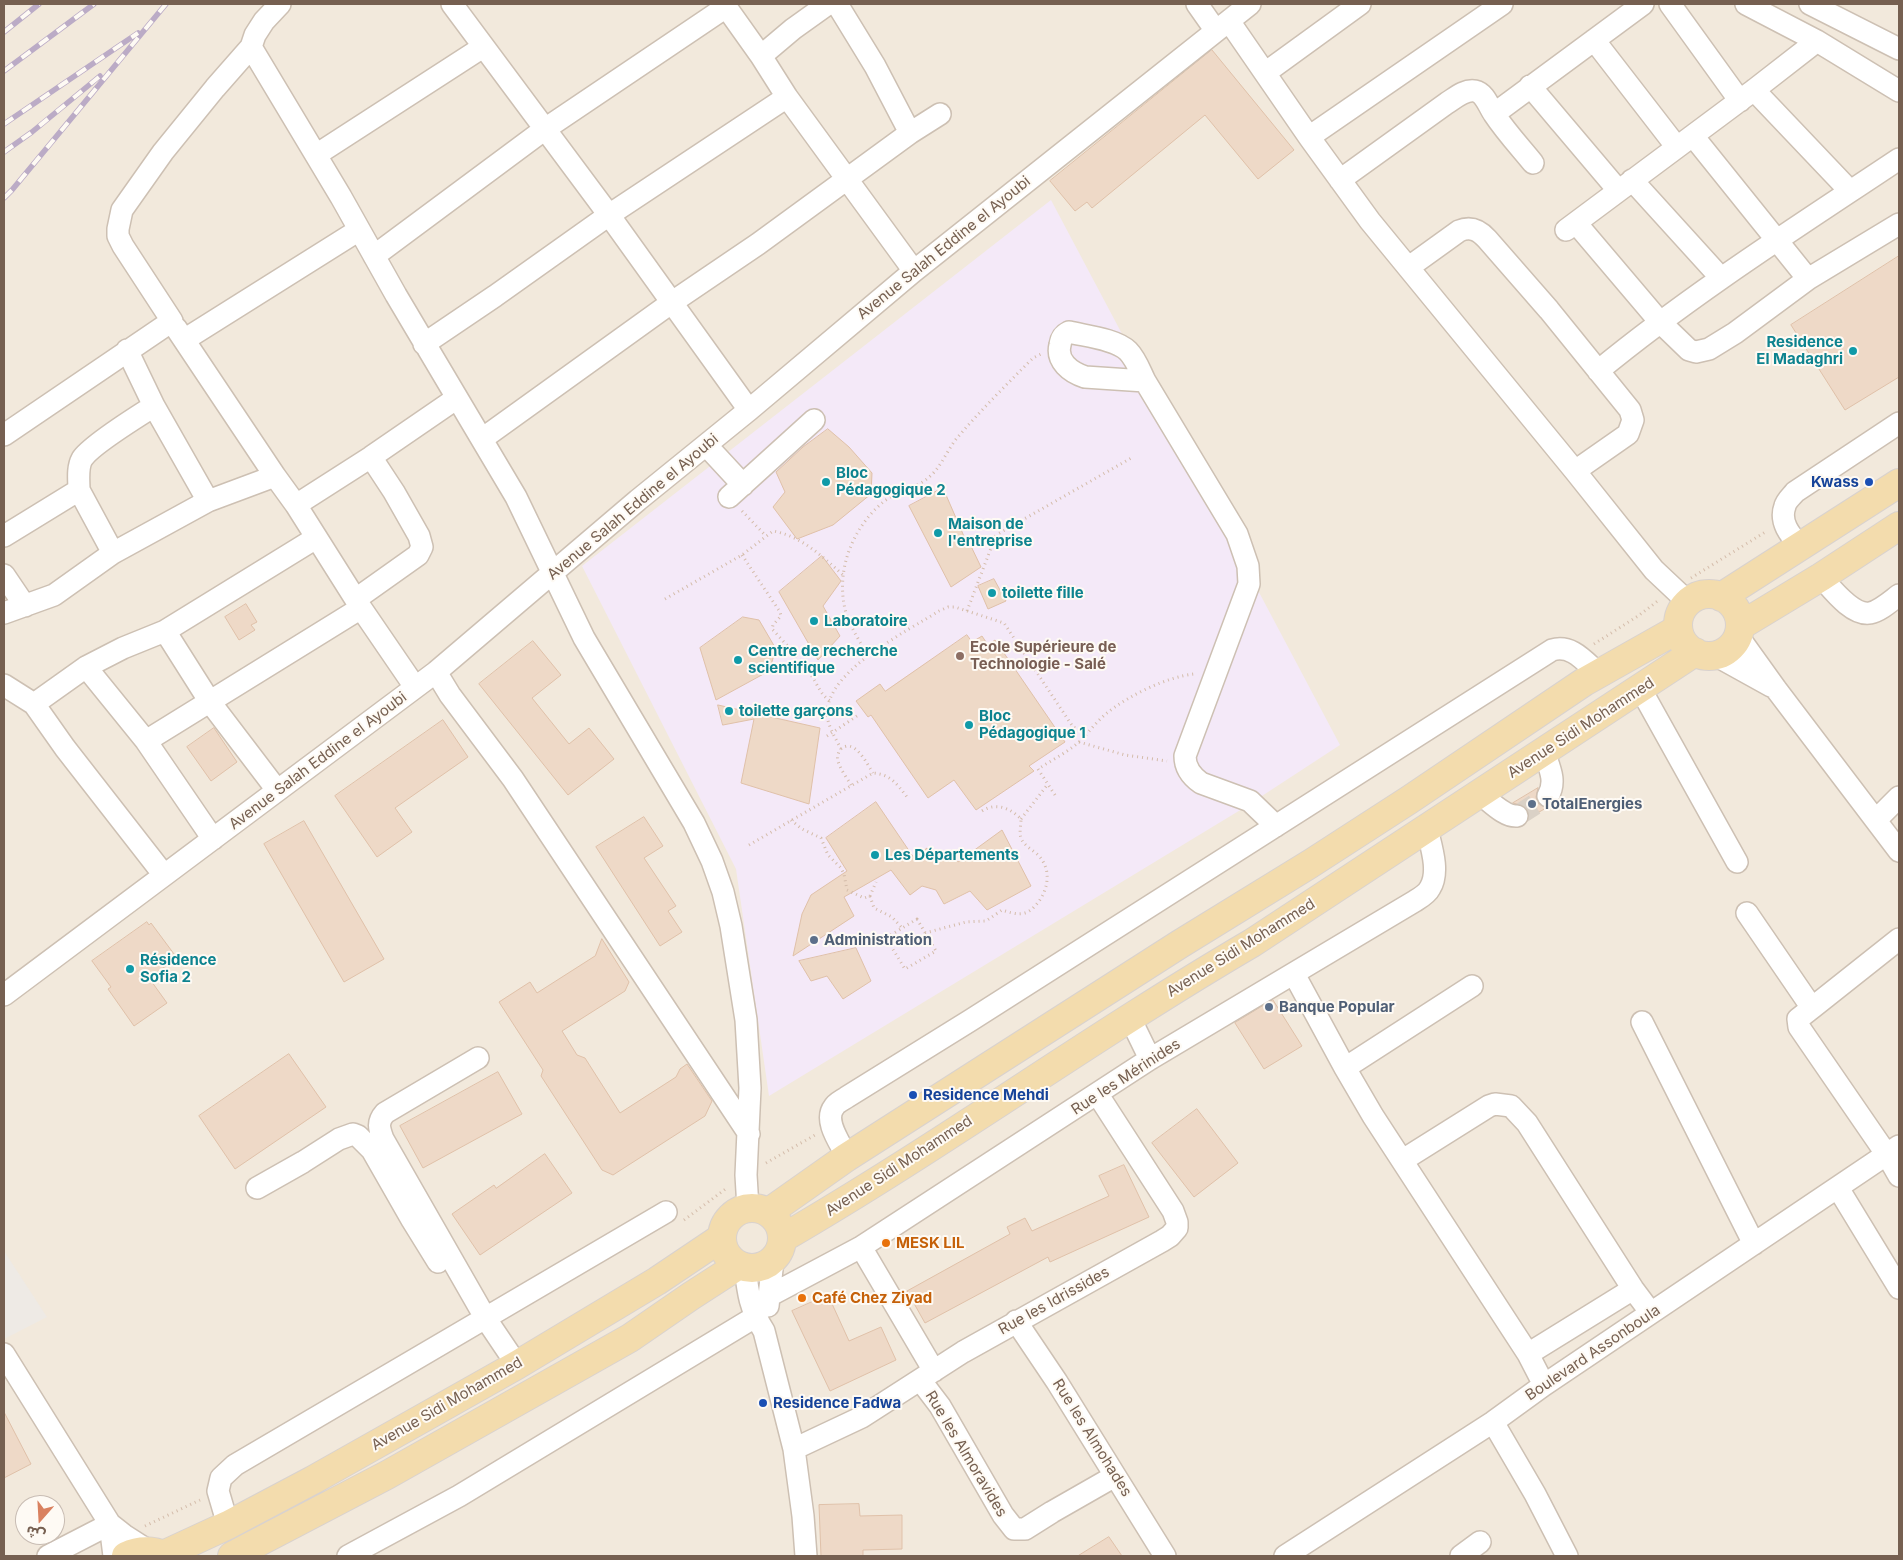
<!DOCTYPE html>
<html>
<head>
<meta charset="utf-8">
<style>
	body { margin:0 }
	#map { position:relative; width:1903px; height:1560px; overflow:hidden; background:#fbf7ed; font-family:Inter,"Noto Sans Arabic",sans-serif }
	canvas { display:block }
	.frame { position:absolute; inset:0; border:5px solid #766051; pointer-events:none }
	.north { position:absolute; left:15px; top:1495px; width:50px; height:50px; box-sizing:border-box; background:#fefaf4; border:1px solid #c8bcb3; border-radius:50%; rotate:199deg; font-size:14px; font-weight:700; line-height:20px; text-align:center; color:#766051 }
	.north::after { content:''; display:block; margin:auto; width:18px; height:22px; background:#d9815f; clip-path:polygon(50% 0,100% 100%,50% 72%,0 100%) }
</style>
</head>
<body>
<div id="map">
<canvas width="1903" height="1560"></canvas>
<div class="frame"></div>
<div class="north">ش</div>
</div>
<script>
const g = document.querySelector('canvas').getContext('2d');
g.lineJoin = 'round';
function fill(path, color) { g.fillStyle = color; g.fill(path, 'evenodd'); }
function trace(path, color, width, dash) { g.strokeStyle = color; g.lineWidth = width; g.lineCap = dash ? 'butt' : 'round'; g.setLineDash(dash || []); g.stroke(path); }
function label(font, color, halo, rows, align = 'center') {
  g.font = font + ' Inter,sans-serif'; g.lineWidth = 4; g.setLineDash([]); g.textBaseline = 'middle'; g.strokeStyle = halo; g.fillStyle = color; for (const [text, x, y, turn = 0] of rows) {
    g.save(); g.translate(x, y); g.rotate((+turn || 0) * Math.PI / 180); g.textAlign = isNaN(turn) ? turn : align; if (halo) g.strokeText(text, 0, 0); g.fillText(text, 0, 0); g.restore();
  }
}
fill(new Path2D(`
	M4 4H1899V1556H4ZM25 1505H55V1535H25Z`), '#f2e9dc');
fill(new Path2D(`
	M4 1251 47 1317 4 1339Z`), '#eeeae5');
fill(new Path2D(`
	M1051 200 1340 745 1242 809 769 1096 736 869 582 566Z`), '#f4e9f8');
const building = new Path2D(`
	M1212 50 1294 150 1258 179 1205 115 1092 208 1087 202 1075 211 1050 181Z
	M1899 256V377L1845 410 1791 325Z
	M828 429 849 447 872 473 871 494 833 525 797 539 773 507 785 492 776 472 803 447Z
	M943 488 966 541 968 540 981 567 951 587 909 506Z
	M822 556 841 581 823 606 840 636 818 660 779 592Z
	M994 579 1006 601 988 609 978 586Z
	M246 604 257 622 251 625 255 630 239 640 225 617Z
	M743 617 759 620 776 649 769 671 716 700 700 648Z
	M967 635 972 642 982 636 988 645 995 640 1065 742 1029 766 1034 771 976 810 954 780 928 798 871 715 868 717 856 701 880 684 885 691Z
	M533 641 561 675 532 698 569 744 589 728 614 759 568 795 479 684Z
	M718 705 820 728 809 804 741 783 754 719 723 725Z
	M443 720 468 757 395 808 412 832 377 857 335 796Z
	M214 728 237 762 211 781 187 747Z
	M1538 788 1536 797 1538 803 1546 808 1529 818 1528 811 1524 806 1513 803Z
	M876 802 914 858 927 848 937 860 949 852 958 862 1002 830 1031 886 987 910 970 891 944 904 936 890 922 886 910 895 891 870 844 897 854 916 793 956 802 914 811 895 847 871 826 838Z
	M644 817 663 846 644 858 676 906 668 911 682 932 660 946 596 847Z
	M304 821 384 959 344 982 264 844Z
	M147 922 149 925 151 923 177 958 149 978 167 1003 134 1026 108 989 111 987 92 961Z
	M602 939 629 982 625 991 562 1031 577 1055 585 1058 620 1113 676 1077 680 1069 687 1064 712 1101 705 1116 613 1175 602 1170 541 1076 543 1070 499 1002 530 982 537 993 595 956Z
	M856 948 871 981 843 999 827 976 811 981 799 961Z
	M1273 1000 1302 1046 1264 1069 1235 1023Z
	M289 1054 326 1107 235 1169 199 1116Z
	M498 1072 522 1114 423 1168 400 1126Z
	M1197 1109 1238 1163 1194 1197 1152 1143Z
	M545 1154 572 1193 480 1255 452 1214 494 1185 496 1188Z
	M1124 1165 1149 1217 1050 1262 1048 1257 925 1323 907 1291 1010 1234 1007 1227 1025 1218 1032 1231 1109 1196 1099 1176Z
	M828 1295 849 1341 881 1327 896 1360 830 1391 792 1311Z
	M4 1412 31 1464 4 1478Z
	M859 1504 860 1516 902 1515V1549L863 1550V1556H821L819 1505Z
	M1109 1537 1122 1556H1078Z`);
fill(building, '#eed9c7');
trace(building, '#e0c1a9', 1);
trace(new Path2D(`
	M1517 816 1548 796`), '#dad1c6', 21, [21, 11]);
const minor = new Path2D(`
	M452 4 609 215 749 410
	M724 4 761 56 787 97 914 271
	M837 4 875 66 910 133
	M1197 4 1216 31
	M1670 4 1740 101
	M1746 4 1817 41 1899 91
	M1810 4 1899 49
	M1229 21 1309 137 1370 221 1575 471 1654 570 1688 602
	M1594 40 1676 146
	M251 47 341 197 396 295 516 497 584 638 694 823 712 861 723 892 731 926 746 1020 750 1088 746 1175 748 1208
	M761 56 793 29 828 4
	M1265 73 1360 4
	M1530 86 1618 190
	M1754 90 1850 191
	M1494 114 1643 4
	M1693 136 1808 279
	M1309 137 1502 4
	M316 155 483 47
	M1340 180 1447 103C1455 98 1465 89 1475 91 1485 93 1489 107 1494 114 1506 132 1520 147 1533 163
	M1632 180 1721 278
	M1576 223 1660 322 1689 350 1696 352 1709 349 1735 333 1808 279 1899 224
	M1566 230 1754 90 1817 41
	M374 256 545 129 726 7
	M1409 267 1459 231C1471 226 1479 230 1487 239L1549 310 1630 410 1633 420 1628 434 1575 471
	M176 328 275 476
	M184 340 359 230
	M424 344 495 296 609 215 787 97
	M1598 371C1693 293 1797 227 1899 159
	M1145 381 1085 377C1070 372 1056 361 1060 345 1061 338 1063 335 1069 332 1085 336 1116 339 1128 351 1136 359 1140 371 1145 381L1237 534 1248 566 1249 584 1185 756C1185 768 1191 776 1201 783L1250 801 1276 826
	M154 406 208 501
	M4 435 172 321 123 246 118 236V229L122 210 163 152 215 88 251 47 255 35 264 21 280 4
	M482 439 671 303 758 244 910 133 940 114
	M706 445 743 485
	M79 490 113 553
	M729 497 814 420
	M296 505 371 457 457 398
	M4 536 79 490C79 481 77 468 82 459 90 446 138 416 154 406L127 350
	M1800 546C1790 535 1779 522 1785 506 1786 501 1792 496 1795 492L1899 423
	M4 575 25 606
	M1821 577C1832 589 1852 616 1870 613 1880 611 1891 601 1899 595
	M356 599 418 555 422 547 419 536 394 492 371 457
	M4 613 54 595 113 553 208 501 275 476 296 505 361 608 415 687
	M165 631 210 702 277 790
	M1738 636 1776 689 1899 851
	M1715 655 1771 686
	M86 667 146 741 213 839
	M436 672 450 695 513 779 749 1134
	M4 685 34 704 65 748 164 875
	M1640 688 1737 862
	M34 704 86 667 123 648 165 631 316 538
	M146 741 361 608
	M1544 752C1549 767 1557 781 1548 796
	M1480 794C1490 801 1504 817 1517 816
	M1876 820 1899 797
	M1747 913 1812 1008 1798 1019 1799 1027 1887 1155 1899 1176
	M1294 974 1345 1068 1373 1116 1528 1354 1544 1385
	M4 995 436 672 638 500 749 410 914 271 1250 4
	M1812 1008 1899 939
	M1130 1018 1150 1059
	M1642 1022 1754 1244
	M478 1058 385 1113C377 1122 379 1128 383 1139L486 1319 517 1365
	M1345 1068 1472 986
	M847 1157C841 1144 823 1121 834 1107 836 1103 843 1100 847 1097L971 1020 1552 650C1572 644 1585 662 1599 674
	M1403 1160 1489 1106 1495 1104 1511 1106 1527 1123 1633 1289 1651 1313
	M257 1188 303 1162 339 1139 353 1134 358 1136 372 1150 412 1220 438 1262
	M1838 1188 1899 1288
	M861 1247 934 1371
	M745 1268C748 1293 750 1309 764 1331L794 1449 803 1516 806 1556
	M769 1296 861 1247 1150 1059 1415 901C1420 898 1427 894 1430 888 1440 872 1431 846 1427 829
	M768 1306 773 1260
	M1016 1321 1057 1382 1165 1556
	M4 1354 110 1524 124 1535 149 1551
	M1528 1354 1633 1289
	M921 1381 940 1406 1003 1515 1014 1529H1025L1052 1512 1115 1476
	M1493 1422 1535 1494 1567 1556
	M794 1449 862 1417 963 1352 1162 1241 1170 1236 1177 1228V1222L1173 1211 1098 1095
	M110 1524 114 1556
	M228 1525 218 1491 221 1478 235 1465 666 1212
	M48 1556 110 1524
	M348 1556 459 1496 755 1317
	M1285 1556 1493 1422 1544 1385 1899 1146
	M1461 1556 1480 1542`);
const major = new Path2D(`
	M1678 625a31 31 0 1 1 62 0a31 31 0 1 1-62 0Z
	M1721 597 1899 483
	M1740 626 1821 577 1899 526
	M722 1238a30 30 0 1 1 60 0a30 30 0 1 1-60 0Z
	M769 1212 847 1157 1180 944 1310 864 1409 800 1584 682 1678 629
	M783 1238C943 1145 1093 1036 1252 943L1695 652
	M163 1555 228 1525 313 1480 517 1365 657 1281 721 1238
	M126 1556C139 1550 153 1550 166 1556
	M232 1556 387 1475 630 1338 691 1296 739 1265`);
trace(minor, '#cdc0b3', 24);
trace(major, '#d9d2ce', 30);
trace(new Path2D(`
	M742 511 766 536
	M742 555 780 612 781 616 773 625 772 629C786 644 800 659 811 675 818 685 820 694 830 701
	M1691 578 1767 531
	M665 599 742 555 773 531C801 536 822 556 843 575
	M967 611 996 535 1133 457
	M1594 644 1638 616 1659 600
	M868 656C860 641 849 626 845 609 836 570 852 529 882 503 895 492 915 489 928 478 941 468 947 450 957 438 981 410 1007 384 1033 358L1041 354
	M827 736 860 714
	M1079 742 1125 755 1167 761
	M841 749C836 739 827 725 827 713 828 670 906 632 939 611L948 607H955L1004 623 1073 727 1088 732
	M851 785C847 778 840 769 838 761 837 757 838 753 840 750 854 736 867 764 873 773
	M1055 795 1038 769C1052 760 1068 752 1080 741 1089 732 1097 721 1107 713 1128 696 1166 677 1194 674
	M1021 819 1048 784
	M791 820 802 829 821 838 828 855 841 868 844 874 847 890 864 898 870 896 876 882
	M749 845 873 773C890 774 897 784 907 797
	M870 896 874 908 892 917 902 928
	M917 919 936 951 905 969 886 938Z
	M925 933 966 922 986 921 1002 910C1014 914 1025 917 1034 907 1048 893 1053 870 1038 855 1032 849 1024 846 1021 838 1019 833 1021 825 1021 819 1010 808 996 802 982 811
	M766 1163 815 1135
	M684 1220 727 1188
	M145 1526 200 1500`), '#d4bcaa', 3, [1, 4]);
trace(minor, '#fff', 21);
trace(major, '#f3dcad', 28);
const rail = new Path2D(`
	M4 32 39 4
	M4 71 94 4
	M4 124 138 33
	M4 152 32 132 100 76
	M4 198 12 190 166 4`);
trace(rail, '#bbabc6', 5.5);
trace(rail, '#fefaf4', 4, [11]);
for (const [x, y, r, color] of [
	[1853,351,5,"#0f9aa8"],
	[826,482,5,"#0f9aa8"],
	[1869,482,5,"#1a4fb4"],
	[938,533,5,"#0f9aa8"],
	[992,593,5,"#0f9aa8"],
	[814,621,5,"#0f9aa8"],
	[960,656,5,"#8d6e63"],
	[738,660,5,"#0f9aa8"],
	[729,711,5,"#0f9aa8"],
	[969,725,5,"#0f9aa8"],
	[1532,804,5,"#5c6f8a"],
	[875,855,5,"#0f9aa8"],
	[814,940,5,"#5c6f8a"],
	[130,969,5,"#0f9aa8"],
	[1269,1007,5,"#5c6f8a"],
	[913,1095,5,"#1a4fb4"],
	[886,1243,5,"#e8710a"],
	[802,1298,5,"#e8710a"],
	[763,1403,5,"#1a4fb4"]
]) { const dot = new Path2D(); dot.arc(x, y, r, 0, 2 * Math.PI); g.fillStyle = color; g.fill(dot); trace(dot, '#fefaf4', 2); }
label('15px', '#766051', '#fefaf4', [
	["Avenue Salah Eddine el Ayoubi",944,248,-39],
	["Avenue Salah Eddine el Ayoubi",633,507,-40],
	["Avenue Sidi Mohammed",1581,728,-33],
	["Avenue Salah Eddine el Ayoubi",318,761,-37],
	["Avenue Sidi Mohammed",1241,948,-32],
	["Rue les Mérinides",1126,1077,-33],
	["Avenue Sidi Mohammed",899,1166,-33],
	["Rue les Idrissides",1054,1301,-29],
	["Boulevard Assonboula",1593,1353,-34],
	["Avenue Sidi Mohammed",447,1404,-30],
	["Rue les Almohades",1092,1438,58],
	["Rue les Almoravides",966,1454,59]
]);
label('bold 15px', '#0d838f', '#fefaf4', [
	["Residence",1843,342,"right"],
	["El Madaghri",1843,359,"right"],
	["Bloc",836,473],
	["Pédagogique 2",836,490],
	["Maison de",948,524],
	["l'entreprise",948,541],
	["toilette fille",1002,593],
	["Laboratoire",824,621],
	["Centre de recherche",748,651],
	["scientifique",748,668],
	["toilette garçons",739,711],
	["Bloc",979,716],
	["Pédagogique 1",979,733],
	["Les Départements",885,855],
	["Résidence",140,960],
	["Sofia 2",140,977]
], 'left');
label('bold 15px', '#164399', '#fefaf4', [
	["Kwass",1859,482,"right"],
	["Residence Mehdi",923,1095],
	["Residence Fadwa",773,1403]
], 'left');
label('bold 15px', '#785e54', '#fefaf4', [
	["Ecole Supérieure de",970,647],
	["Technologie - Salé",970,664]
], 'left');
label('bold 15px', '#4e5e75', '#fefaf4', [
	["TotalEnergies",1542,804],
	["Administration",824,940],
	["Banque Popular",1279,1007]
], 'left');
label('bold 15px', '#c56008', '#fefaf4', [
	["MESK LIL",896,1243],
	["Café Chez Ziyad",812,1298]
], 'left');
</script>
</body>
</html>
